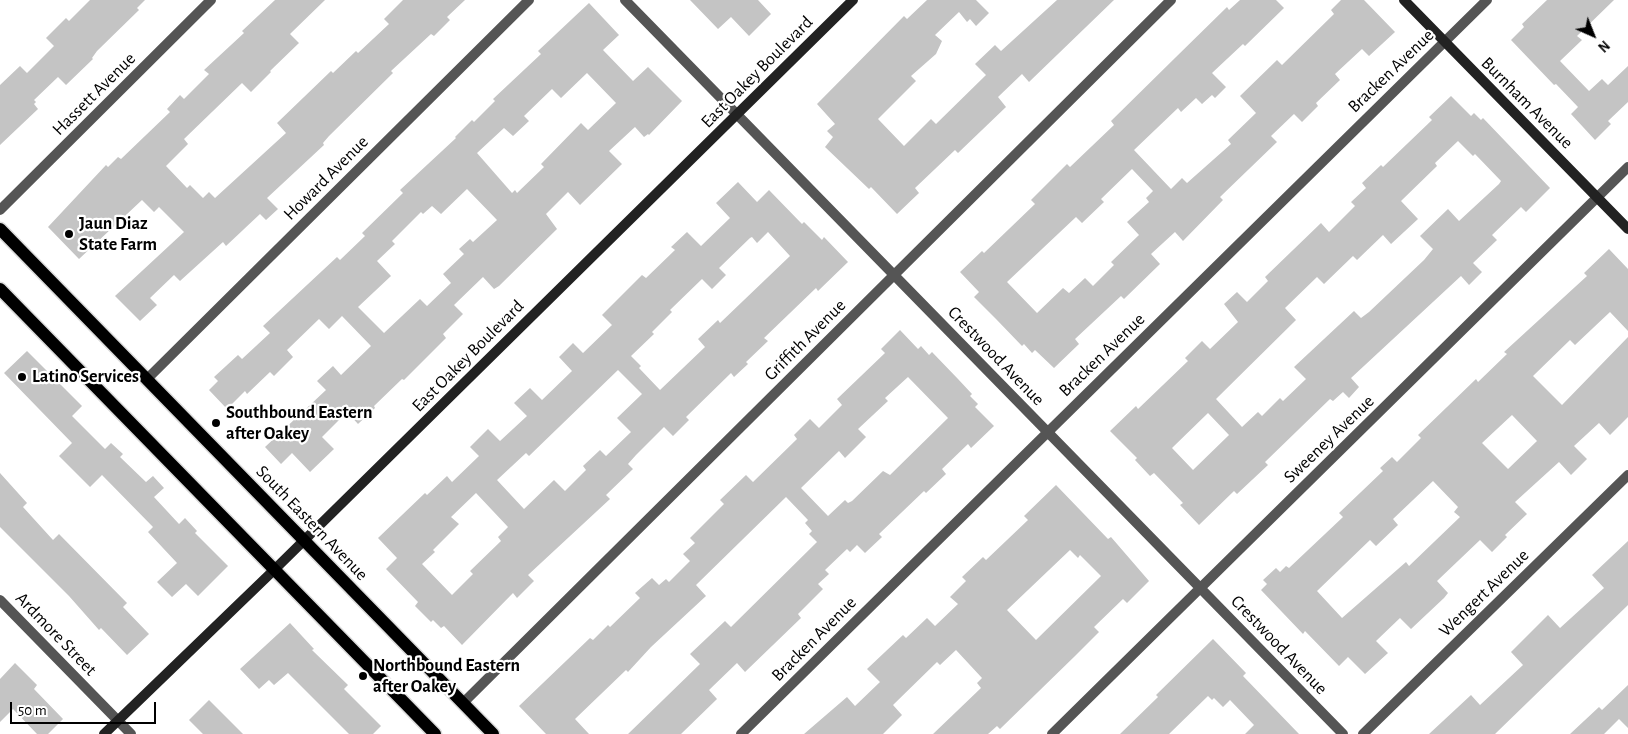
<!DOCTYPE html>
<html>
<head>
<meta charset="utf-8">
<style>
	body { margin:0 }
	#map { position:relative; width:1628px; height:734px; overflow:hidden; background:#fff; font-family:"Alegreya Sans",sans-serif }
	canvas { display:block }
	.north { position:absolute; left:1568px; top:10px; width:50px; height:50px; -webkit-text-stroke:4px #fff; paint-order:stroke; rotate:136deg; font-size:14px; font-weight:700; line-height:20px; text-align:center; color:#000 }
	.north::after { content:''; display:block; margin:auto; width:18px; height:22px; background:#000; clip-path:polygon(50% 0,100% 100%,50% 72%,0 100%) }
	.scale { position:absolute; left:10px; top:702px; width:146px; height:22px; box-sizing:border-box; border:2px solid #000; border-top:0; padding-left:6px; font-size:15px; line-height:18px; white-space:nowrap; color:#000; -webkit-text-stroke:4px #fff; paint-order:stroke }
</style>
</head>
<body>
<div id="map">
<canvas width="1628" height="734"></canvas>
<div class="north">N</div>
<div class="scale">50 m</div>
</div>
<script>
const g = document.querySelector('canvas').getContext('2d');
g.lineJoin = 'round';
function fill(path, color) { g.fillStyle = color; g.fill(path, 'evenodd'); }
function trace(path, color, width, dash) { g.strokeStyle = color; g.lineWidth = width; g.lineCap = dash ? 'butt' : 'round'; g.setLineDash(dash || []); g.stroke(path); }
function label(font, color, halo, rows, align = 'center') {
  g.font = font + ' "Alegreya Sans",sans-serif'; g.lineWidth = 4.5; g.setLineDash([]); g.textBaseline = 'middle'; g.strokeStyle = halo; g.fillStyle = color; for (const [text, x, y, turn = 0] of rows) {
    g.save(); g.translate(x, y); g.rotate((+turn || 0) * Math.PI / 180); g.textAlign = isNaN(turn) ? turn : align; if (halo) g.strokeText(text, 0, 0); g.fillText(text, 0, 0); g.restore();
  }
}
fill(new Path2D(`
	M90 0H145L137 8 139 10 97 51 92 58 93 59 66 85 58 77 34 100 36 102 34 104 38 109 0 145V85L20 66 27 73 54 46 46 38 66 18 69 21Z
	M275 0H325L290 34 299 43 270 71 271 72 251 92 242 83 184 139 188 144 166 166 187 188 190 185 203 198 209 192 215 198 286 133 277 123 331 71 333 73 356 51 358 53 389 24 384 19 403 0H465L447 17 450 20 434 36 431 34 391 71 393 73 329 136 323 143 324 145 267 198 278 209 266 220 260 214 226 246 223 242 180 281 174 275 150 298 157 305 140 321 115 296 184 232 159 207 154 212 142 200 79 259 48 227 106 165 108 167 118 157 121 159 170 112 167 109 180 95 184 99 209 74 204 70 244 33 242 31Z
	M690 0H758L771 14 749 36 731 17 718 29Z
	M927 0H976L989 13 976 26 970 19 967 22 959 12 935 35 942 41 936 54 911 76 916 81 878 119 904 146 931 119 936 124 986 75 975 64 995 45 1001 51 1057 0H1114L1029 82 1022 74 998 97 1006 107 958 153 955 150 915 188 919 193 897 214 871 187 869 189 825 147 833 137 827 131 835 124 817 104 904 16 907 19Z
	M1240 0H1276L1284 8 1245 46 1243 44 1212 73 1226 87 1215 98 1212 95 1202 104 1196 98 1181 112 1178 108 1134 150 1171 189 1182 178 1187 183 1231 144 1228 140 1256 113 1240 96 1277 60 1282 65 1334 14 1331 10 1341 0H1364L1395 32 1369 56 1362 49 1335 74 1340 80 1316 103 1318 106 1302 122 1294 114 1271 136 1277 142 1220 197 1223 200 1183 241 1175 232 1151 254 1160 264 1124 299 1121 296 1075 339 1079 344 1054 368 1035 350 1032 353 1024 344 1022 346 996 319 974 297 979 292 960 272 982 251 984 253 1035 204 1031 200 1067 164 1070 167 1114 125 1111 121 1176 57 1227 7 1229 10ZM1132 169 1153 191 1146 198 1149 202 1127 222 1139 235 1111 262 1114 265 1093 286 1085 278 1069 293 1063 288 1037 313 1007 282 1076 217 1082 223 1104 202 1101 199Z
	M1547 0H1614L1577 36 1582 40 1560 61 1589 91 1602 79 1608 85 1628 66V102L1608 121 1611 124 1595 140 1571 114 1578 107 1556 84 1554 85 1511 40 1524 27 1522 24Z
	M589 3 619 35 603 50 633 81 648 67 682 101 649 135 648 134 644 137 635 127 609 151 622 164 580 205 568 192 546 214 557 229 499 286 494 289 483 277 454 305 463 314 443 334 446 338 404 380 402 379 374 406 375 408 358 424 347 412 322 437 334 449 310 472 292 453 281 464 265 447 326 390 317 381 333 366 341 375 371 346 342 316 329 329 319 319 287 350 293 357 274 376 270 372 247 394 245 391 227 409 209 390 218 381 214 377 238 355 242 359 270 333 263 326 337 257 340 260 365 236 362 233 403 193 400 190 456 138 455 137 472 120 474 122 495 101 493 99 541 54 538 51ZM587 73 616 103 588 130 581 123 541 164 544 167 517 193 515 190 512 193 477 153 504 128 513 136 529 121 524 116 552 89 561 98ZM467 189 497 220 473 242 470 239 459 249 464 254 443 274 451 283 427 306 420 299 384 333 358 307 391 276 377 261 395 244 392 241 421 212 423 214 432 206 441 214Z
	M1451 96 1471 116 1474 113 1481 120 1483 118 1550 188 1526 212 1521 207 1492 235 1497 240 1473 263 1482 272 1469 285 1461 276 1351 378 1359 387 1349 398 1343 392 1333 401 1330 399 1265 462 1268 465 1237 494 1234 491 1199 525 1180 505 1183 503 1154 473 1150 476 1135 460 1137 458 1110 431 1136 406 1138 409 1188 361 1185 358 1202 341 1210 349 1238 322 1224 304 1237 292 1247 302 1268 281 1265 277 1321 223 1329 232 1355 206 1351 202 1366 188 1362 183 1381 165 1383 167 1432 120 1429 117ZM1458 141 1473 156 1475 154 1501 181 1499 184 1459 221 1448 209 1420 236 1433 249 1424 260 1369 312 1361 318 1354 311 1294 367 1306 379 1283 401 1280 398 1262 416 1258 412 1242 427 1216 399 1296 320 1285 308 1317 277 1324 284 1353 256 1357 260 1383 235 1391 244 1418 219 1401 201 1437 166 1435 163ZM1208 413 1229 435 1193 470 1172 448Z
	M738 182 757 202 769 190 802 224 804 222 822 240 824 237 848 262 818 291 816 288 764 338 768 341 746 362 748 364 734 377 731 373 686 417 689 420 673 436 664 427 636 455 628 464 633 469 606 495 610 499 528 575 534 581 517 598 513 593 462 645 444 626 441 628 433 620 431 622 415 606 418 602 386 569 397 558 378 538 425 493 427 495 447 476 452 482 479 456 470 447 488 429 500 441 527 416 514 403 530 388 542 400 572 371 559 357 573 343 583 353 612 325 602 315 642 275 646 278 675 250 671 247 687 232 701 246 730 218 716 203ZM768 232 790 256 720 323 718 320 698 339 705 347 660 390 639 368 641 366 631 356 654 334 652 332 672 312 670 310 702 279 712 289 726 275 719 268 750 238 752 237 757 243ZM618 370 642 394 617 418 631 432 606 456 600 450 583 466 586 470 565 491 554 480 524 509 497 480 526 453 529 456ZM476 493 508 527 498 537 501 541 470 571 473 574 452 595 422 564 435 552 433 550 459 524 451 517Z
	M1609 249 1628 269V331L1610 312 1575 345 1570 340 1533 376 1562 405 1628 337V417L1610 435 1599 423 1574 446 1587 459 1571 475 1559 462 1515 502 1527 514 1505 535 1507 537 1492 552 1480 540 1437 581 1448 593 1444 598 1411 629 1400 618 1376 641 1388 653 1365 674 1348 657 1339 666 1305 631 1303 634 1261 590 1267 584 1263 580 1276 568 1280 572 1286 566 1289 568 1343 517 1339 513 1383 471 1380 468 1392 457 1397 462 1421 438 1418 435 1476 379 1478 382 1507 354 1504 352 1587 276 1584 273ZM1512 415 1537 441 1508 469 1482 443ZM1433 481 1458 507 1454 512 1460 517 1409 566 1406 562 1342 618 1317 591 1370 540 1376 546 1398 525 1393 519Z
	M900 330 918 349 921 346 929 355 932 352 958 379 972 394 970 396 978 404 975 407 994 426 971 448 968 444 942 469 946 474 926 493 924 491 879 534 882 537 865 553 857 545 850 552 847 549 825 570 829 574 818 584 823 589 798 614 801 618 745 672 737 663 709 690 717 699 681 734H628L700 664 690 654 725 621 731 627 817 542 809 534 812 531 805 523 808 520 786 497 696 585 706 596 651 647 628 672 626 670 575 719 589 734H546L519 706 590 638 593 640 608 625 610 627 640 598 635 593 652 578 659 585 666 579 669 582 690 561 683 554 695 543 690 538 724 504 720 500 746 475 753 482 797 439 794 435 810 419 819 428 842 405 837 399 885 353 881 349ZM908 377 948 418 890 475 883 471 852 501 848 503 845 500 828 516 801 488 839 451 845 458 866 437 858 429 888 401 885 398Z
	M27 351 82 406 72 416 105 449 111 443 123 454 120 457 146 482 153 476 164 488 154 497 179 524 185 518 197 531 195 533 228 566 198 596 186 584 172 597 157 582 177 563 148 532 153 527 102 475 90 487 59 456 72 443 4 373Z
	M0 473 27 503 23 507 53 540 59 534 127 603 123 607 149 634 127 655 101 628 99 630 69 596 0 527Z
	M1056 485 1108 539 1111 537 1149 581 1127 603 1123 599 1094 627 1099 632 1075 656 1000 729 997 726 988 734H933L981 688 977 683 982 678 956 650 940 665 937 662 893 705 902 715 883 734H804L847 697 855 706 880 682 867 669 903 635 906 638 927 618 935 626 958 604 950 597 966 581 962 577 983 557 986 560 1028 520 1024 516ZM1070 550 1078 558 1080 555 1101 576 1036 640 1007 610Z
	M1628 541V605L1562 669 1495 734H1429L1471 695 1480 705 1523 665 1511 652 1548 615 1560 628 1604 588 1592 575Z
	M290 623 314 649 312 650 348 685 344 689 381 726 373 734H349L288 673 274 685 269 680 259 689 240 669Z
	M1213 639 1246 673 1243 676 1299 734H1245L1254 725 1230 700 1223 707 1214 698 1212 700 1208 696 1169 734H1120L1158 697 1156 695Z
	M15 663 37 685 34 689 63 719 48 734H37L13 709 0 722V679Z
	M1628 685V728L1619 719 1604 734H1570L1599 707 1602 710Z
	M209 700 243 734H203L189 720Z`), '#c4c4c4');
const primary = new Path2D(`
	M0 229 493 734
	M0 289 435 734`);
trace(primary, '#dbdbdb', 15);
trace(new Path2D(`
	M625 0 1343 734
	M0 210 211 0
	M147 379 529 0
	M0 600 131 734
	M463 703 1171 0
	M741 734 1487 0
	M1052 734 1628 167
	M1363 734 1628 475`), '#555', 10);
trace(new Path2D(`
	M1404 0 1628 229
	M104 734 274 570 853 0`), '#222', 10);
trace(primary, '#000', 12);
for (const [x, y, r, color] of [
	[69,234,5,"#000"],
	[22,377,5,"#000"],
	[216,423,5,"#000"],
	[363,676,5,"#000"]
]) { const dot = new Path2D(); dot.arc(x, y, r, 0, 2 * Math.PI); g.fillStyle = color; g.fill(dot); trace(dot, '#fff', 2); }
label('18px', '#000', '#fff', [
	["Bracken Avenue",1391,71,-44],
	["East Oakey Boulevard",757,72,-45],
	["Hassett Avenue",94,94,-45],
	["Burnham Avenue",1527,103,45],
	["Howard Avenue",326,178,-45],
	["Griffith Avenue",805,340,-45],
	["Bracken Avenue",1102,355,-44],
	["East Oakey Boulevard",468,356,-45],
	["Crestwood Avenue",996,356,46],
	["Sweeney Avenue",1329,439,-44],
	["South Eastern Avenue",312,523,46],
	["Wengert Avenue",1484,593,-44],
	["Ardmore Street",56,634,46],
	["Bracken Avenue",814,639,-45],
	["Crestwood Avenue",1279,645,46]
]);
label('bold 18px', '#000', '#fff', [
	["Jaun Diaz",79,224],
	["State Farm",79,245],
	["Latino Services",32,377],
	["Southbound Eastern",226,413],
	["after Oakey",226,434],
	["Northbound Eastern",373,666],
	["after Oakey",373,687]
], 'left');
</script>
</body>
</html>
